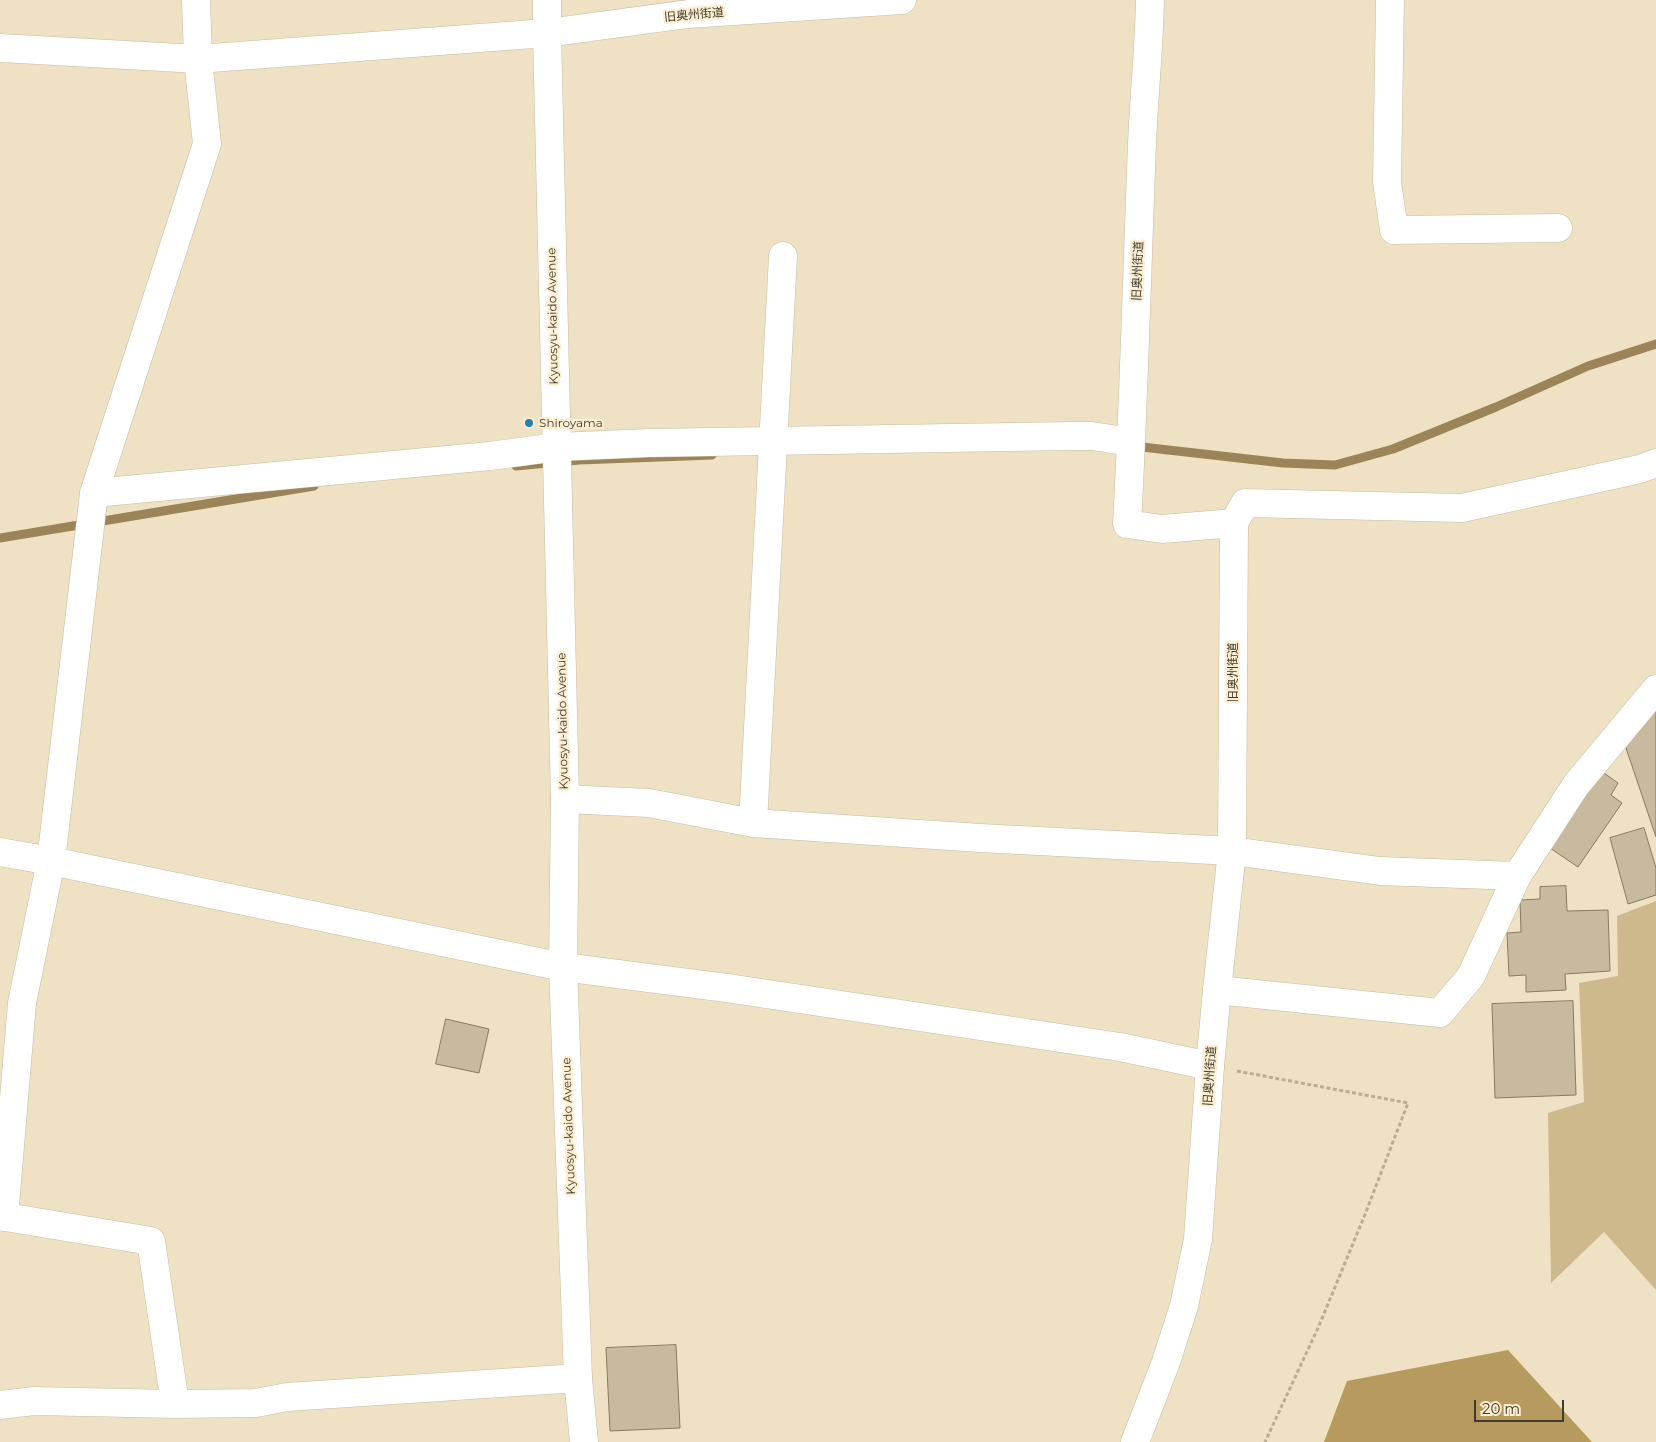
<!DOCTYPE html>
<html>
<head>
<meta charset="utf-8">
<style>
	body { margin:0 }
	#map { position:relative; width:1656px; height:1442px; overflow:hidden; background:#efe1c4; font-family:Montserrat,sans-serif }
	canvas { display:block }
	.scale { position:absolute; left:1474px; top:1400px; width:90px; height:22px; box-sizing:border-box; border:2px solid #413b2f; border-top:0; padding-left:6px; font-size:15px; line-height:18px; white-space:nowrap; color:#413b2f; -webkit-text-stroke:4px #fdeed1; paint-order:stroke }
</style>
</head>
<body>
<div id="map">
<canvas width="1656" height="1442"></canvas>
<div class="scale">20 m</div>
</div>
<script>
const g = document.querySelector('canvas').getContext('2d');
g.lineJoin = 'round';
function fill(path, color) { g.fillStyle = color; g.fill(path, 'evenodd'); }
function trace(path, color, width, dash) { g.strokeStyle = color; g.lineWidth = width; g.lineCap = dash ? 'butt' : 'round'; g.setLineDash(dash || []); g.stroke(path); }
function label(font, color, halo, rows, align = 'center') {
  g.font = font + ' Montserrat,"Noto Sans JP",sans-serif'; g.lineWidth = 4.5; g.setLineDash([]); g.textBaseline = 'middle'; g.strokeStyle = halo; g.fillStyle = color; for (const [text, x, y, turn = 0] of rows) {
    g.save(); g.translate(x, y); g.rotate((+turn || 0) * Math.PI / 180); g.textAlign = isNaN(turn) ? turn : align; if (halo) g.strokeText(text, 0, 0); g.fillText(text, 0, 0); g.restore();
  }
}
fill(new Path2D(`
	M1656 901V1290L1604 1232 1551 1283 1548 1113 1584 1102 1579 983 1618 976 1617 916Z`), '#ceb98c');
fill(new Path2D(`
	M1508 1350 1592 1442H1324L1347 1381Z`), '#b79a5e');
trace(new Path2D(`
	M1133 446 1283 463 1335 465 1393 449 1496 407 1588 366 1656 344
	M516 466 579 460 712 455
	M0 538 314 486`), '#9b8457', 9);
const building = new Path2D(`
	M1656 711V837L1624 742Z
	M1597 768 1618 783 1611 795 1622 803 1578 867 1544 844Z
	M1644 828 1656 868V895L1628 904 1610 838Z
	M1566 886 1567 911 1608 910 1610 971 1565 974 1566 990 1526 992V975L1509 976 1507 933 1521 932 1520 900 1540 899V887Z
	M1573 1001 1576 1095 1495 1098 1492 1004Z
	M446 1019 489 1029 479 1073 436 1064Z
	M676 1345 680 1428 610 1431 606 1348Z`);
fill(building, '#c8ba9e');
trace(building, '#877a60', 1);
const minor = new Path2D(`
	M1150 0C1149 48 1144 96 1142 144 1137 271 1134 397 1127 524L1162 529 1234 523 1232 851 1217 990
	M1390 0 1387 182 1394 230 1558 228
	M0 48 198 59 547 33
	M94 493 490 456 557 447 648 443 1071 436H1092L1131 442
	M1234 523 1245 503 1462 508 1640 469 1656 463
	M565 799 649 803 753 823 980 838 1232 851 1380 871 1517 876
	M753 823 783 256
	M563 967 727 988 1120 1047 1210 1066
	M0 1216 151 1241 175 1404
	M4 1217 22 1003 51 861 94 493 207 144 198 59 196 0
	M0 1405 34 1401 175 1404 256 1403 287 1397 578 1378`);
const tertiary = new Path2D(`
	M547 33 688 14 902 0
	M0 852 51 861 563 967
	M1135 1442 1166 1362 1184 1306 1198 1239 1210 1066 1217 990 1440 1013 1471 976 1517 876 1576 785 1656 689`);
const primary = new Path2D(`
	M547 0V33L565 799 563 967 578 1378 584 1442`);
trace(minor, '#c8ba9e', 29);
trace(tertiary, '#c8ba9e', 29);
trace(primary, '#c8ba9e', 29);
trace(new Path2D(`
	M1237 1071 1408 1103 1364 1217 1318 1328 1265 1442`), '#b9ad95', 3, [4, 2.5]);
trace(minor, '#fff', 28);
trace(tertiary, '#fff', 28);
trace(primary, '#fff', 28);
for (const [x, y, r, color] of [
	[529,423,5,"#2381ae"]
]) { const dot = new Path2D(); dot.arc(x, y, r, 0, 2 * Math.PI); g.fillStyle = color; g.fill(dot); trace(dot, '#fdeed1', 2); }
label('12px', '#413b2f', '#fdeed1', [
	["旧奥州街道",694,15,-5],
	["旧奥州街道",1138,271,-88],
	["Kyuosyu-kaido Avenue",553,316,-91],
	["旧奥州街道",1233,672,-90],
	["Kyuosyu-kaido Avenue",563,721,-91],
	["旧奥州街道",1210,1076,-86],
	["Kyuosyu-kaido Avenue",569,1126,-92]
]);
label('12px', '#413b2f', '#fdeed1', [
	["Shiroyama",539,423]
], 'left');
</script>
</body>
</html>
